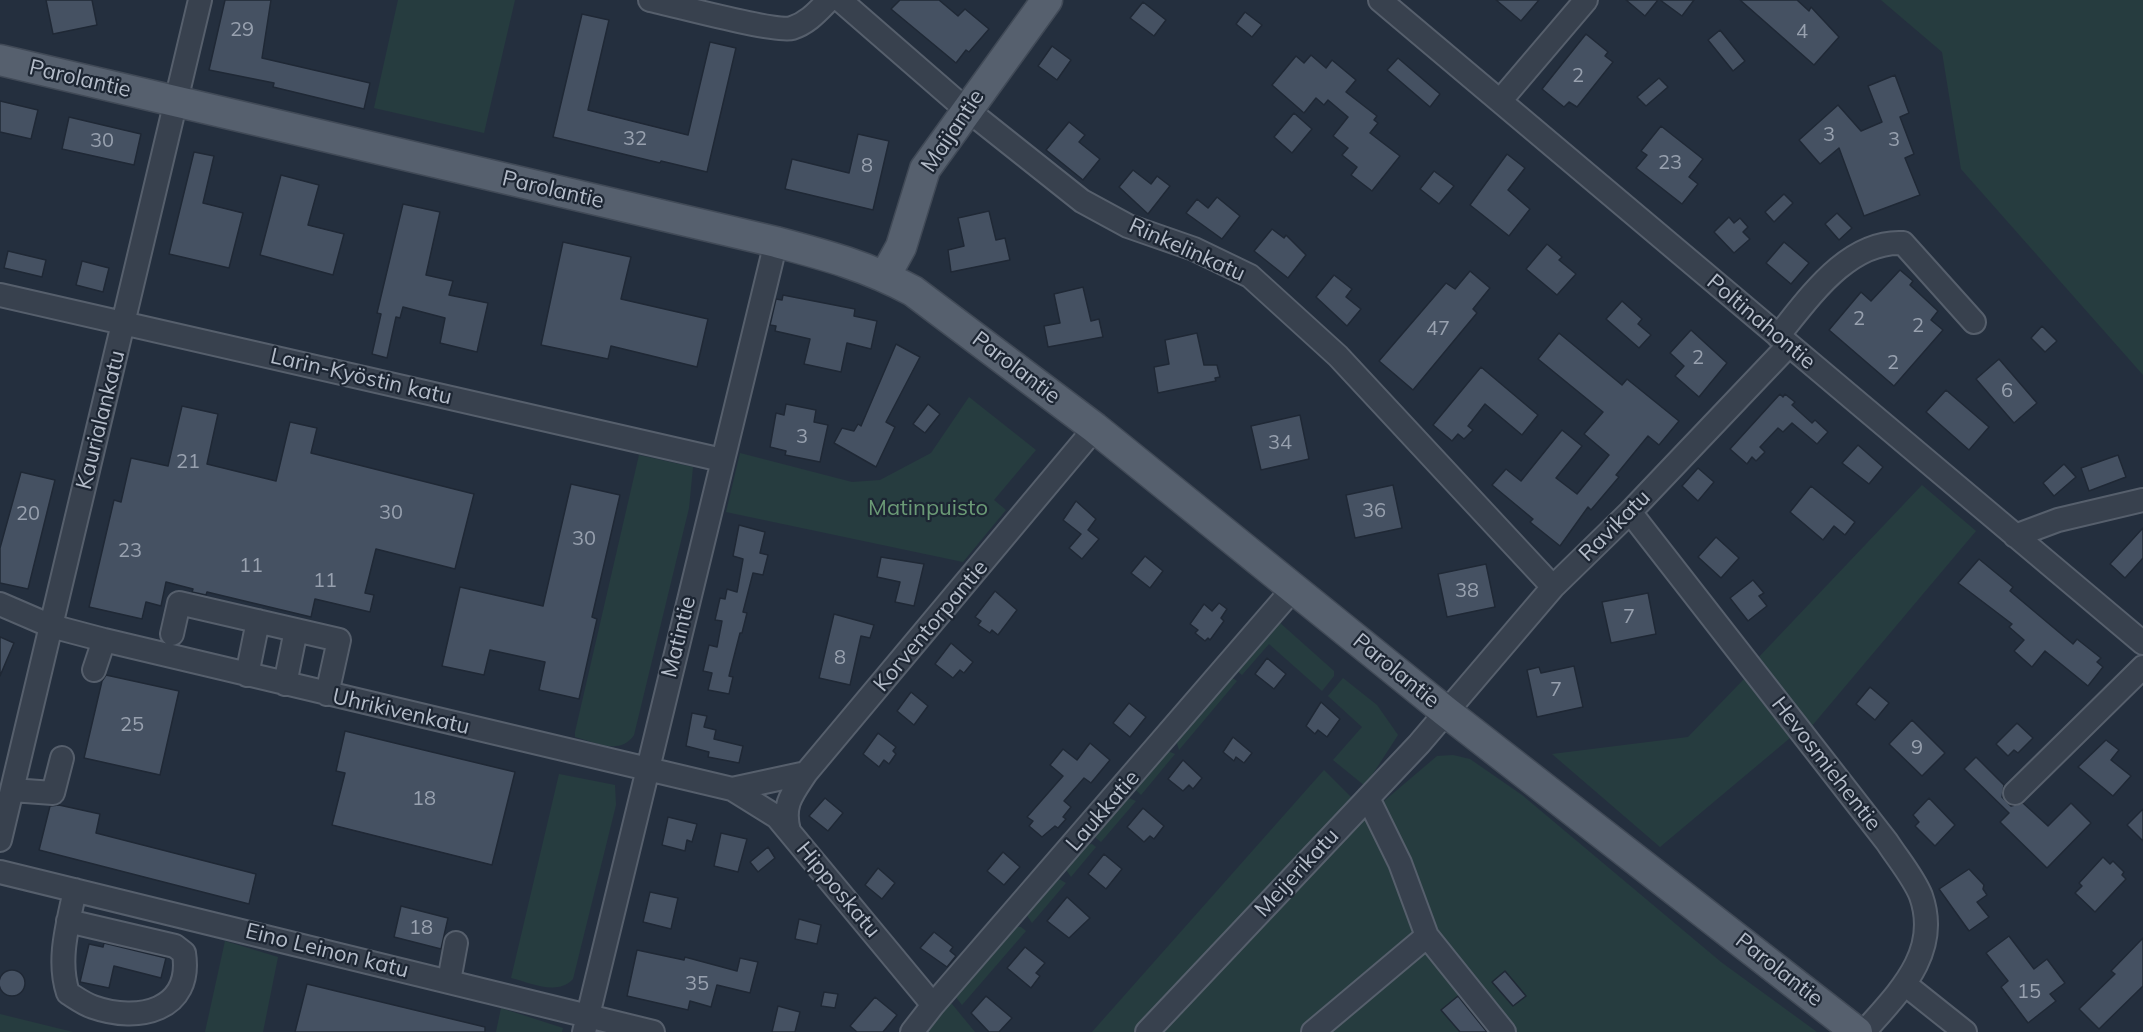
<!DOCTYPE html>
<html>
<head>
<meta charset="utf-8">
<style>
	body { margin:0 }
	canvas { display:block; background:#242f3e }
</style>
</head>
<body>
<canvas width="2143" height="1032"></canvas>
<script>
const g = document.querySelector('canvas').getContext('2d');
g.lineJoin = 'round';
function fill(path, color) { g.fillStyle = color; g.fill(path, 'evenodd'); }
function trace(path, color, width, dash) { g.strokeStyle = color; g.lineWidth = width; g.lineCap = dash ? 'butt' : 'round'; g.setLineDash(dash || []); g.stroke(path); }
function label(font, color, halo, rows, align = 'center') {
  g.font = font + ' Mulish,sans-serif'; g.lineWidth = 4.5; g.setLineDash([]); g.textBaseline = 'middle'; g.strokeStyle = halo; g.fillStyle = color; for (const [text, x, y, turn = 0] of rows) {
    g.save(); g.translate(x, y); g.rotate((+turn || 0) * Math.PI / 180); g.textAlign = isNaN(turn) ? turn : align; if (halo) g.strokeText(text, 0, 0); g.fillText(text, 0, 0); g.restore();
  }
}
fill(new Path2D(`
	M398 0H515L484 133 374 108Z
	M1881 0H2143V375L1961 169 1942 52Z
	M969 397 1036 450 994 500 1006 510 963 562 726 512 740 453 852 482 880 480 931 453Z
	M639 455 693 467 689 508 634 735C620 756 595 742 575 737V732Z
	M1922 485 1976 531 1811 727 1757 659Z
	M1279 622 1334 671V676L1322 691 1269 644 1242 675 1237 671Z
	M1231 677 1237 681 1179 750 1175 737Z
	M1343 678 1377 705 1398 735 1365 786 1333 760 1362 727 1328 696Z
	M1744 679 1790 738 1660 847 1552 754 1688 737Z
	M1165 750 1175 754 1141 795 1135 789Z
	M1453 755 1470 759 1522 795 1721 962 1817 1032H1161L1357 824 1437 756Z
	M1324 770 1352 798 1315 843 1136 1032H1092Z
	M559 774 615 785 616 805 573 979C557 996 532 983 511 978Z
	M1126 797 1136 801 1101 842 1096 838V832Z
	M1092 844 1096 847 1071 877 1065 868 1085 845Z
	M1059 879 1066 883 1032 923 1026 914 1054 880Z
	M1014 927H1021L1026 931 962 1005 955 996Z
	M225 941 278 957 263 1032H205Z
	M949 1004H952L975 1032H924Z
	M501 1008 563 1028 562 1032H496Z
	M0 1014 73 1032H0Z`), '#263c3f');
const building = new Path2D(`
	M46 0H92L97 25 53 34Z
	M225 0H271L262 58 370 83 364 109 273 87 274 83 209 70Z
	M900 0H939L958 16 965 9 989 29 969 52 966 50 956 63 891 9Z
	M1496 0H1539L1521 21Z
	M1626 0H1658L1645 16Z
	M1660 0H1694L1682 16Z
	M1740 0H1797L1809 11 1811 7 1839 37 1814 65Z
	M1143 2 1166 20 1154 36 1130 18Z
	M1245 12 1262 25 1252 37 1236 24Z
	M582 14 609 20 588 110 688 135 710 42 736 48 707 172 661 161 660 163 553 137Z
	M1720 30 1745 61 1733 71 1708 40Z
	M1586 34 1608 52 1605 56 1613 62 1577 107 1569 102 1564 107 1542 89Z
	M1052 46 1071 60 1057 80 1038 66Z
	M1311 55 1326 68 1332 60 1356 80 1346 92 1377 116 1374 120 1378 123 1370 133 1400 156 1372 191 1351 175 1357 167 1342 155 1348 148 1333 136 1348 117 1328 100 1324 105 1316 98 1304 113 1272 85 1296 56 1304 63Z
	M1398 58 1440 94 1430 107 1387 70Z
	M1895 75 1909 113 1900 117 1914 154 1905 158 1920 195 1864 216 1839 148 1820 164 1799 140 1838 105 1861 131 1882 122 1868 86Z
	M1659 78 1668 87 1646 106 1637 97Z
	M0 101 38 110 31 139 0 132Z
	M1294 113 1312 129 1292 153 1274 137Z
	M69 117 141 134 134 165 62 149Z
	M1069 122 1085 135 1079 142 1100 159 1083 180 1046 150Z
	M1661 126 1703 159 1689 177 1698 184 1682 204 1636 168 1647 155 1641 151Z
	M858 134 889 141 873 210 785 189 792 159 849 173Z
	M194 152 214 156 203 203 243 213 229 268 169 254Z
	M1507 154 1525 168 1508 190 1530 209 1509 236 1470 205Z
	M1133 170 1151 184 1157 176 1170 186 1148 214 1119 187Z
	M1434 171 1454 186 1439 204 1420 189Z
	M281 175 319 185 308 225 344 234 333 275 260 255Z
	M1784 194 1793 203 1774 222 1765 212Z
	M1217 197 1240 216 1222 239 1186 213 1197 199 1208 208Z
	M403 204 440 212 426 275 453 281 449 295 488 303 477 352 440 343 445 318 403 307 400 318 396 317 387 358 372 354 381 314 377 313Z
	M989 211 996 240 1005 238 1010 260 951 272 948 250 964 246 958 218Z
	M1837 213 1852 228 1839 240 1825 224Z
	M1729 217 1734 223 1740 218 1748 227 1743 232 1750 239 1734 253 1714 232Z
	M1272 229 1284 238 1286 235 1306 255 1288 278 1254 251Z
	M563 242 631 257 621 299 708 319 697 367 611 346 608 359 541 345Z
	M1784 242 1809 263 1791 284 1766 263Z
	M1547 244 1562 257 1559 260 1576 274 1557 295 1526 269Z
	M8 251 46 260 42 277 4 268Z
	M82 261 109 268 103 292 76 285Z
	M1900 270 1913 281 1910 285 1938 311 1931 320 1943 330 1894 386 1829 330 1861 292 1871 301Z
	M1470 271 1490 288 1473 309 1477 313 1413 390 1379 361 1446 283 1455 289Z
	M1334 275 1352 289 1346 297 1361 309 1347 326 1316 297Z
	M1083 287 1091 321 1099 319 1103 337 1048 347 1044 326 1060 323 1054 294Z
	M783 295 855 309 854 316 877 321 871 349 847 343 841 372 804 364 810 339 775 331 776 326 770 325 776 299 782 300Z
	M1622 301 1642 319 1638 324 1651 335 1639 348 1606 319Z
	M2042 326 2057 341 2045 352 2031 338Z
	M1691 330 1727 363 1699 397 1675 376 1684 366 1670 353Z
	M1197 333 1204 365H1217L1220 377 1215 378 1216 381 1158 393 1154 367 1169 364 1165 340Z
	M1559 333 1622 385 1627 379 1679 421 1659 445 1648 436 1616 475 1619 477 1591 510 1588 507 1560 546 1530 522 1533 519 1492 485 1506 469 1521 481 1562 430 1582 446 1556 478 1577 494 1609 455 1584 434 1603 412 1538 359Z
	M896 344 920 357 886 422 895 427 876 467 834 443 842 428 854 431 858 424 861 426Z
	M1999 359 2037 403 2014 423 1976 379Z
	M1481 367 1538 415 1522 435 1485 404 1468 426 1473 430 1464 439 1458 434 1452 441 1433 425Z
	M1946 390 1989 427 1969 450 1926 412Z
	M1780 394 1783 397 1785 394 1795 402 1792 405 1812 423 1815 420 1828 432 1817 444 1792 423 1783 432 1778 428 1760 447 1765 452 1756 461 1752 457 1747 464 1730 449Z
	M786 404 816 410 814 422 828 425 820 462 785 455 786 451 770 447 776 413 784 415Z
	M928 404 940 414 925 433 913 424Z
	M182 406 218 414 207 464 276 481 290 422 317 428 311 453 474 494 455 569 376 549 365 593 374 595 370 612 315 599 311 617 207 592 206 595 192 592 193 589 166 582 161 606 146 602 142 619 89 607 114 500 121 502 131 458 168 466Z
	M1300 415 1309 459 1261 470 1251 426Z
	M1858 445 1883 467 1869 484 1842 463Z
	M2118 455 2126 477 2089 491 2081 468Z
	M2064 464 2076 477 2054 496 2043 483Z
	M1698 468 1714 482 1698 501 1682 486Z
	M21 472 55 480 28 589 0 583V548Z
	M571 484 620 495 592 617 597 619 579 699 539 690 545 662 490 650 484 675 442 666 460 587 543 606Z
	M1393 485 1402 528 1355 538 1346 495Z
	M1811 486 1855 522 1845 535 1834 526 1823 540 1790 512Z
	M1076 501 1096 519 1088 530 1099 539 1082 559 1069 548 1081 534 1063 520Z
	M739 525 765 532 760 553 768 555 763 575 753 573 743 612 747 613 742 633H740L729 676 733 677 729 694 708 690 712 673 703 671 709 645 717 647 722 621 715 620 720 598 725 599 727 589 737 592 743 559 733 556Z
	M2143 528V558L2125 578 2110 564Z
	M1716 537 1739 558 1721 578 1698 557Z
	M1145 556 1163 571 1150 588 1131 573Z
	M881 557 924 564 914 606 895 602 900 582 877 577Z
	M1979 559 2013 587 2010 591 2073 644 2077 639 2101 658 2097 662 2103 667 2088 686 2045 651 2032 667 2014 651 2024 640 2009 627 2012 624 1958 583Z
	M1486 564 1495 607 1447 617 1438 574Z
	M1753 580 1764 593 1759 596 1767 606 1748 621 1730 598Z
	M995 591 1017 610 998 635 992 630 990 633 978 625 981 621 975 617Z
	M1648 593 1656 634 1611 643 1602 602Z
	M1219 603 1227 609 1221 618 1224 621 1210 640 1208 638 1205 641 1195 633 1198 630 1190 624 1204 604 1212 611Z
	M834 614 874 625 870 638 861 636 850 685 819 678Z
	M0 637 14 643 0 676Z
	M951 643 973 662 964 673 960 670 953 678 935 664Z
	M1267 658 1286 674 1274 689 1255 674Z
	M1574 666 1583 707 1537 717 1527 670 1539 667 1541 673Z
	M106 675 179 691 160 775 84 758 102 681Z
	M1870 687 1889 703 1875 720 1856 704Z
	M911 692 928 706 914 725 897 711Z
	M1321 702 1340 719 1327 737 1318 730 1315 734 1306 726Z
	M1129 703 1146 717 1130 737 1113 723Z
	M692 713 707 716 704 727 716 730 714 739 743 746 739 763 708 757 709 752 686 746Z
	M1912 720 1945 753 1922 776 1889 744Z
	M2017 723 2033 738 2018 753 2014 750 2008 756 1996 744Z
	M345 731 515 772 492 865 332 825 345 773 336 771Z
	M878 733 896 747 893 751 896 754 889 764 884 760 879 767 863 754Z
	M1233 737 1252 753 1244 763 1236 757 1234 761 1223 752Z
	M2106 740 2119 750 2111 760 2131 776 2113 796 2078 767Z
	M1090 743 1110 760 1091 783 1084 778 1064 801 1071 807 1063 817 1066 819 1058 828 1055 826 1042 837 1029 826 1033 821 1027 817 1063 776 1050 765 1063 749 1077 760Z
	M1976 757 2004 785 2002 797 2011 806 2023 803 2048 826 2071 803 2091 823 2047 868 2000 822 2009 813 1964 769Z
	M1183 760 1202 778 1193 789 1189 785 1183 791 1168 779Z
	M825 798 843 813 828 831 809 816Z
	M1929 798 1955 825 1935 846 1915 826 1919 822 1913 815Z
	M59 805 100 814 96 833 256 874 249 904 39 850 50 806Z
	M1143 808 1164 826 1154 839 1150 836 1144 842 1127 827Z
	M2143 809V841L2127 825Z
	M668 817 697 824 692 842 687 840 685 851 662 845Z
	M721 833 747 839 738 872 714 866Z
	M768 847 775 858 758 872 750 862Z
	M1003 852 1020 867 1004 885 987 871Z
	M1104 854 1122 869 1106 889 1088 874Z
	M2103 857 2110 864 2113 861 2124 872 2122 875 2126 879 2095 912 2075 893 2082 886 2079 883Z
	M878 868 895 883 882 899 865 885Z
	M1969 869 1984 885 1983 889 1987 895 1977 902 1989 917 1969 931 1939 889Z
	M650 892 678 898 671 929 643 922Z
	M1067 897 1090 918 1069 938 1047 921Z
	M401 906 448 918 441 949 394 937Z
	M799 919 821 925 817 944 795 939Z
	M934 932 953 947 950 951 956 956 947 967 920 948Z
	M2009 936 2034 969 2047 959 2065 983 2050 994 2056 1001 2028 1023 2001 987 2008 981 1986 953Z
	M2143 938V986L2099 1029 2079 1009 2115 974 2111 971Z
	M104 943 166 958 161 978 114 966 109 988 80 982 89 944 103 947Z
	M1025 947 1045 963 1036 973 1040 976 1031 988 1007 968Z
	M637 950 684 960 685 957 737 971 740 958 758 962 750 993 717 985 711 1007 690 1001 688 1010 627 996Z
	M-1 983a13 13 0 1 1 26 0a13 13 0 1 1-26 0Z
	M1505 971 1526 996 1513 1006 1492 982Z
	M307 984 485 1027V1032H295Z
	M824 992 838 994 835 1008 821 1006Z
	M986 996 1012 1018 999 1032H989L971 1013Z
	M1458 996 1487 1032H1460L1441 1010Z
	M875 997 897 1015 883 1032H857L850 1026Z
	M778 1006 800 1012 795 1032H772Z`);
fill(building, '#455162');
trace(building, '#1f2835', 1.5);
const minor = new Path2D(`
	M650 0C674 5 776 33 792 28 808 23 818 11 829 0
	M840 0 955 100 1082 201 1128 226 1194 249 1250 276 1338 356 1553 587
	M1380 0 2143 643
	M1500 101 1586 0
	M0 295 722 460
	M1778 336C1809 298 1848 240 1903 243L1974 322
	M1630 512 1887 842C1898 859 1914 878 1921 896 1941 953 1898 993 1864 1032
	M2015 536 2058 520 2143 500
	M0 604 51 626 104 640 732 789 806 773
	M172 634 179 603 339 640 327 694
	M94 670 104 640
	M247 675 258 621
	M285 684 296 630
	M732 789 777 817 933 1005
	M12 790 53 793 62 758
	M2015 793 2143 667
	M789 831C782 805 792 794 806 773L1095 428
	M0 840 200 0
	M0 872 653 1032
	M68 921 175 946 184 953C193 1011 138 1023 93 1007 84 1004 76 998 68 993 57 960 68 924 75 890
	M1427 936 1504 1032
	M449 981 456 943
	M1906 985 1965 1032
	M584 1032 776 242
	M912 1032 933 1005 1293 589
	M1147 1032 1419 744 1553 587 1630 512 1789 345
	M1313 1032 1427 936 1400 863 1368 798`);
const major = new Path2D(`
	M0 60 776 242C825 255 867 266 913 291L1095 428 1445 711 1857 1032
	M885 276 901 247 925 169 1047 0`);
trace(minor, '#565f6c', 26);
trace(major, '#414a57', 33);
trace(minor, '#38414e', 22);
trace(major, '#56606e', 30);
label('20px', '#98a1af', null, [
	["29",242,30],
	["4",1802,32],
	["2",1578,76],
	["3",1829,135],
	["32",635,139],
	["3",1894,140],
	["30",102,141],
	["23",1670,163],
	["8",867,166],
	["2",1859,319],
	["2",1918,326],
	["47",1438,329],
	["2",1698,358],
	["2",1893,363],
	["6",2007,391],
	["3",802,437],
	["34",1280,443],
	["21",188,462],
	["36",1374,511],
	["30",391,513],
	["20",28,514],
	["30",584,539],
	["23",130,551],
	["11",251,566],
	["11",325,581],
	["38",1467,591],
	["7",1629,617],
	["8",840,658],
	["7",1556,690],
	["25",132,725],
	["9",1917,748],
	["18",424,799],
	["18",421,928],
	["35",697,984],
	["15",2029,992]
]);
label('22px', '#b4bcc9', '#1d2633', [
	["Parolantie",80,79,13],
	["Maijantie",953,131,-56],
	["Parolantie",553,190,13],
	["Rinkelinkatu",1187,250,24],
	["Poltinahontie",1761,322,40],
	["Parolantie",1016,368,37],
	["Larin-Kyöstin katu",361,377,13],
	["Kaurialankatu",101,420,-76],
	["Ravikatu",1615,526,-45],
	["Korventorpantie",931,626,-50],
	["Matintie",679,637,-76],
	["Parolantie",1396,671,39],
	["Uhrikivenkatu",401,712,13],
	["Hevosmiehentie",1826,764,52],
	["Laukkatie",1103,811,-49],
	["Meijerikatu",1297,873,-47],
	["Hipposkatu",838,890,50],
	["Eino Leinon katu",327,951,14],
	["Parolantie",1779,970,38]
]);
label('22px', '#6b9a76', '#1d2633', [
	["Matinpuisto",928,508]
]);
</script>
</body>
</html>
